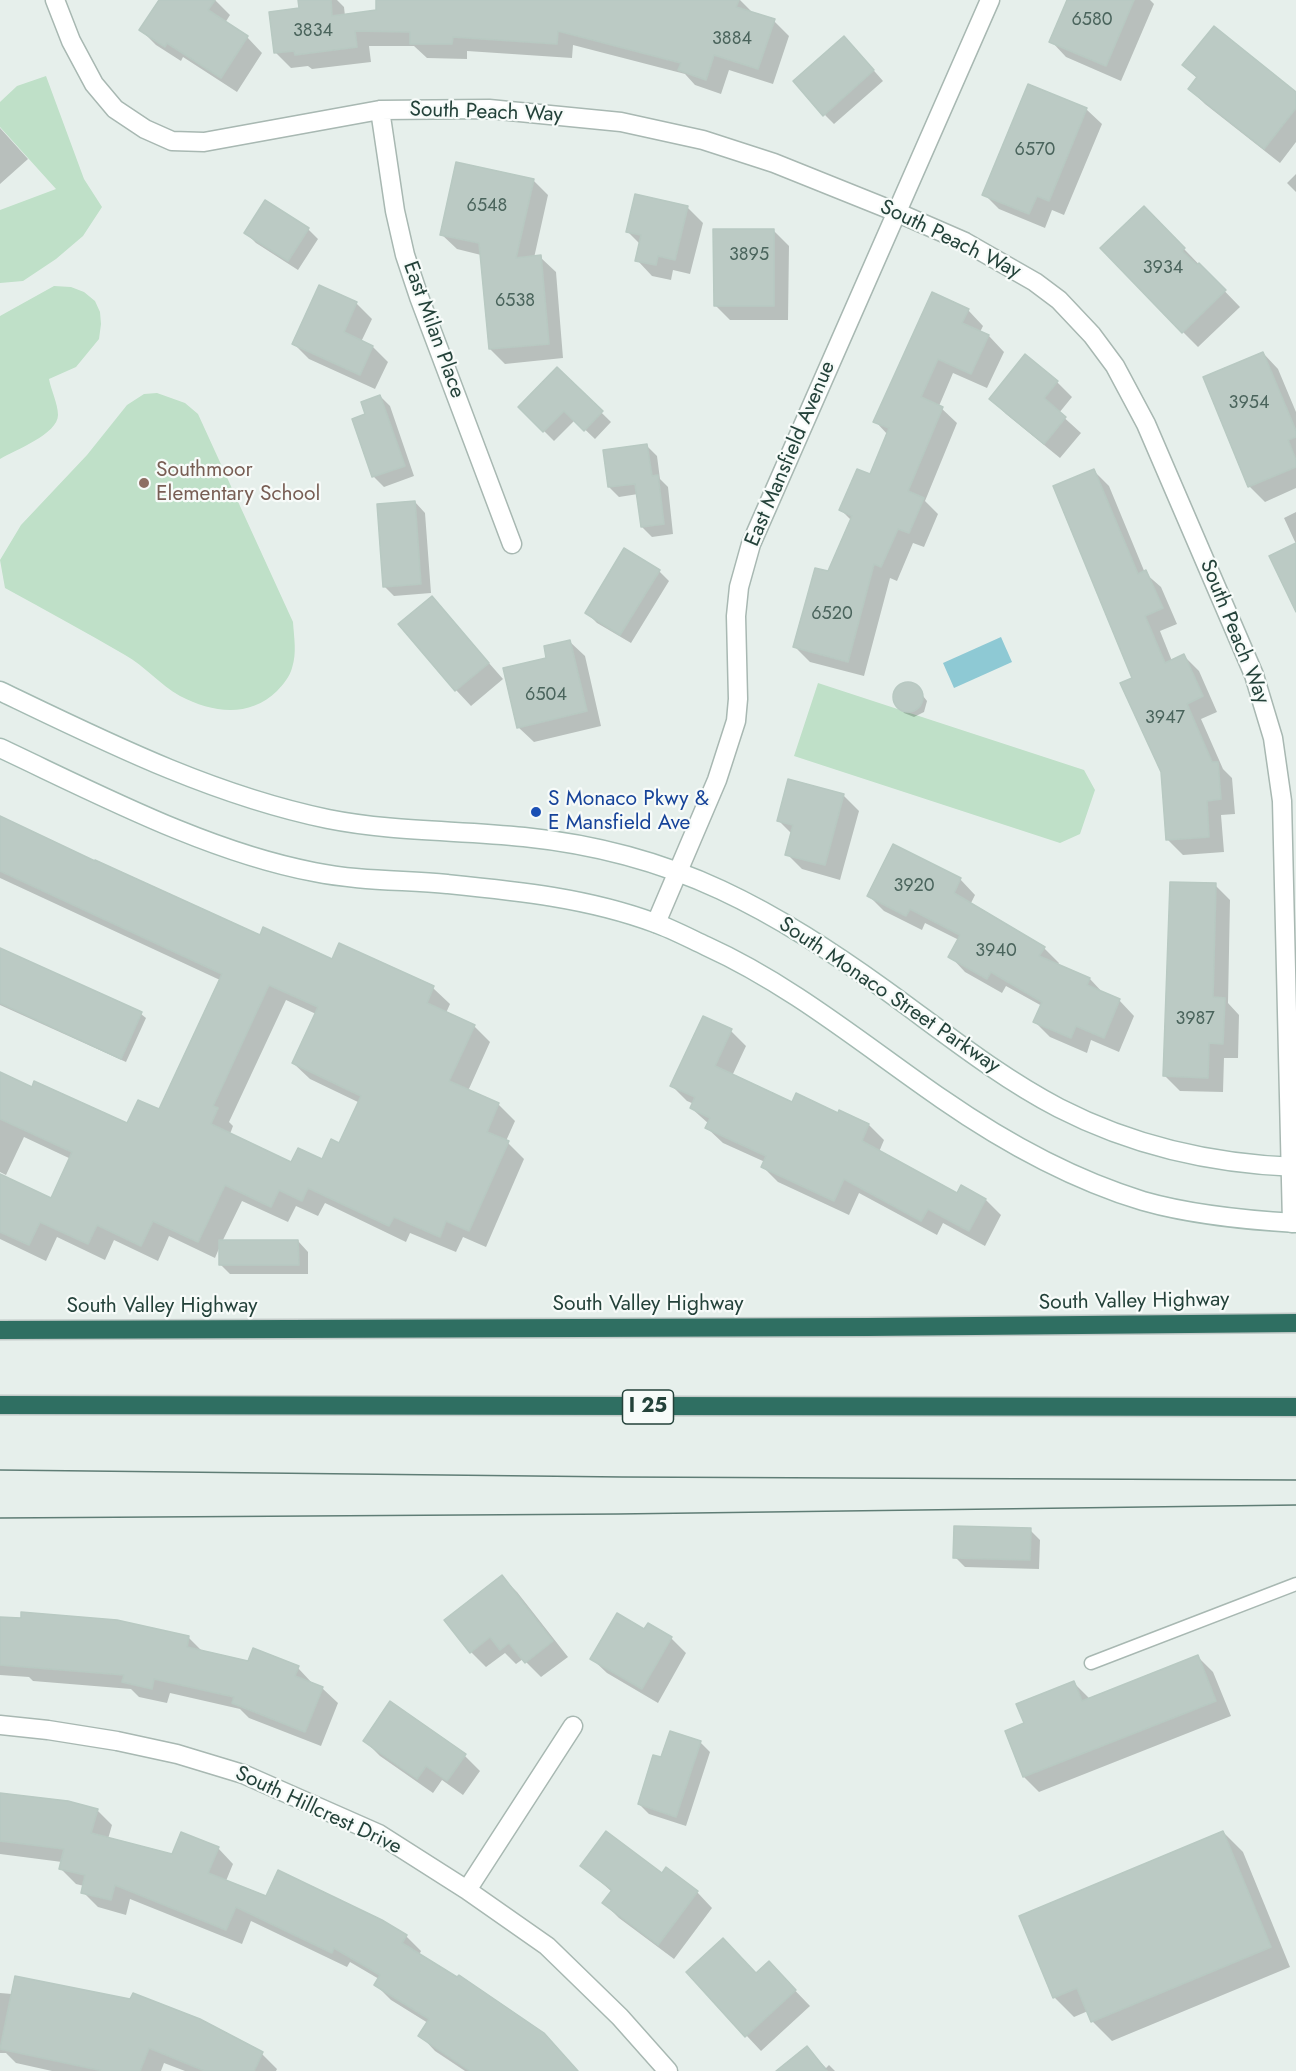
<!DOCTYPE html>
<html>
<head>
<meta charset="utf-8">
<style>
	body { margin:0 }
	canvas { display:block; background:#e6efeb }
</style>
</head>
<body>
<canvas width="1296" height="2071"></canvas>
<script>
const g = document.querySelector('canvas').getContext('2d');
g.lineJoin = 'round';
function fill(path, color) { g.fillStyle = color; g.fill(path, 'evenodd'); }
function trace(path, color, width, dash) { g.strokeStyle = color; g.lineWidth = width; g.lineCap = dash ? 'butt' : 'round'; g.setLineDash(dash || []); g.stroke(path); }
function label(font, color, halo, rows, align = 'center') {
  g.font = font + ' Jost,sans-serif'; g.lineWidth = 4.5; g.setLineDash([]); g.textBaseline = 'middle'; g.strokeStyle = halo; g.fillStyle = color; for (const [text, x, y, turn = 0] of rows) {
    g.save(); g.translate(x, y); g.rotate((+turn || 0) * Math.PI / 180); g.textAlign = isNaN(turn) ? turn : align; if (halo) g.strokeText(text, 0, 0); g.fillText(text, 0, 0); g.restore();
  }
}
fill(new Path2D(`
	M46 76 84 179 102 207 83 236 56 259 23 281 0 283V210L56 189 0 127V102L17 86Z
	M54 286 71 287 84 292 95 301 100 312 101 324 99 339 76 367 49 379C51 390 58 404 58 415 58 434 15 450 0 459V316Z
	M157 393 185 403 198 414 293 622C294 638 297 653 292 668 290 676 283 685 277 691 249 718 213 713 180 696 160 685 145 666 125 655 86 632 45 610 5 588L0 560 21 525 87 455 127 405 144 394Z
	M818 683 1084 770 1095 790 1080 834 1060 843 794 756Z`), '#bfe0c8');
fill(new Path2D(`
	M1001 637 1012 662 954 688 943 663Z`), '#8ec9d4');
fill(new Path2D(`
	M161 0H215L230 15 225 23 247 37 262 53 237 92 183 57 181 61 156 45 141 30Z
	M299 0H337L344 7 345 16 377 11V0H740L754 14 774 21 789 36 773 84 729 70 721 94 695 85 685 74 573 45 572 58 467 51V59L427 58 414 46H369L371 62 312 69 308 66 291 68 275 52 300 9Z
	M1068 0H1150L1154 4 1121 81 1066 57 1051 41Z
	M854 48 883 81 834 124 825 115Z
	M1184 65 1296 94V142L1280 163 1205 104 1190 89 1198 79Z
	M1086 109 1102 124 1064 215 1052 210 1045 228 999 209 984 194Z
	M0 128 28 159 0 184Z
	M1296 174V192L1287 183Z
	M533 180 548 195 534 258 540 257 556 272 563 358 505 364 490 349 481 255 457 249 441 234Z
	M687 207 703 223 690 274 673 270 671 280 652 276 637 260 640 244 628 232Z
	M1159 223 1240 307 1198 347 1183 332Z
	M308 229 318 239 298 270 256 243 246 233Z
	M773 230 789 246 788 320H730L715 305Z
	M320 287 356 303 372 319 361 342 373 347 388 362 375 389 309 359 294 344Z
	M968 310 983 326 980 332 989 336 1004 352 987 388 953 373 939 406 957 423 925 501 938 514 924 547 913 543 897 581 890 578 864 676 810 662 795 647 852 521 841 510 871 476 888 435 875 421Z
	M1263 353 1278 369 1296 412V488L1265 502 1249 486Z
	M557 369 611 422 595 439 575 420 554 441 520 407Z
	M1057 382 1072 397 1059 413 1081 433 1060 458 1006 414 991 399Z
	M380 396 390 406 414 476 384 487 374 477 354 420 367 415Z
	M647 446 657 456 660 479 668 487 673 534 652 537 642 527 638 494 619 497 609 487Z
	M1094 471 1109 486 1145 573 1161 587 1177 624 1160 631 1172 661 1184 656 1199 671 1217 712 1201 719 1223 769 1232 778 1235 814 1221 815 1224 852 1183 855 1168 840 1162 772 1134 678Z
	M415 502 425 513 431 593 394 596 384 586Z
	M1296 512V544L1284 518Z
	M659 571 669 581 631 643 597 623 587 613Z
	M432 598 503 679 471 706 456 690 400 624Z
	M569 641 585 656 601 726 534 742 518 727 548 659Z
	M906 684 916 687 927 701 924 712 914 717 904 713 894 698 897 688Z
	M843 795 859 811 840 880 802 869 787 854 792 834 778 820Z
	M0 818 260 937 333 961 340 945 433 988 450 1004 446 1013 474 1026 490 1042 468 1091 498 1104 515 1121 506 1141 524 1159 486 1247 463 1237 456 1252 410 1233 406 1242 325 1203 318 1216 296 1206 288 1222 242 1201 222 1242 298 1241 308 1252V1274H230L220 1264V1246L215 1258 169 1236 158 1261 114 1240 105 1260 57 1237 46 1261 0 1239V1187L52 1200 71 1159 24 1137 6 1175 0 1172V1074L32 1089 128 1125 159 1111 220 980 0 878ZM286 1000 316 1014 293 1063 310 1079 360 1103 340 1145 322 1161 292 1164 230 1134 233 1126 229 1122Z
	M960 879 975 895 970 905 1044 948 1059 963 1058 965 1090 979 1105 995 1119 1000 1134 1016 1119 1052 1091 1040 1087 1053 1050 1037 1035 1022 1042 1006 1006 986 1002 993 965 972 950 956 959 940 925 923 922 930 884 911 869 896Z
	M1215 885 1230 900 1228 1003 1239 1015 1238 1058H1224L1223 1092 1180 1091 1165 1076Z
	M0 949 141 1014 146 1018 126 1062 0 1005Z
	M731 1031 746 1046 732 1076 793 1104 839 1115 840 1112 869 1125 884 1140 879 1152 958 1195 962 1187 986 1200 1001 1215 985 1246 943 1223 937 1235 859 1193 849 1215 778 1182 763 1167 765 1162 723 1143 707 1128 709 1124 691 1108 694 1104 687 1101 672 1086Z
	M1030 1530 1040 1540 1039 1569 965 1567 955 1557Z
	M502 1577 517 1592 568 1657 541 1677 523 1659 516 1664 505 1653 486 1667 471 1652Z
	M0 1618 189 1638 203 1652 249 1663 298 1668 313 1684 322 1688 338 1703 321 1746 249 1718 240 1709 170 1693 167 1703 139 1697 131 1689 33 1681 29 1677 0 1675Z
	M645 1631 671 1638 686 1653 658 1703 607 1673 591 1658Z
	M1198 1657 1213 1672 1231 1716 1039 1792 1024 1777 1026 1724 1074 1683 1089 1698Z
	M391 1703 465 1756 480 1771 463 1795 442 1780 433 1793 380 1756 365 1741Z
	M700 1742 710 1752 686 1826 649 1814 639 1804 662 1759Z
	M0 1794 97 1810 112 1825 108 1839 173 1856 218 1848 233 1864 226 1881 266 1898 406 1936 421 1951 419 1955 578 2071H465L435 2051 420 2035 428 2023 391 2000 376 1985 379 1979 350 1962 347 1967 251 1921 242 1944 130 1899 126 1915 98 1907 83 1892 84 1886 76 1884 60 1868 62 1862 0 1854Z
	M1223 1832 1243 1852 1290 1967 1112 2041 1092 2021 1088 2011 1074 2017 1054 1997Z
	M582 1865 662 1875 697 1892 712 1908 674 1959 619 1918 604 1903 612 1892Z
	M784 1979 810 2006 761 2051 746 2035Z
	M0 1993 12 1994 262 2054 277 2069 276 2071H185L164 2063 161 2071H52L16 2063 6 2053H0Z
	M807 2048 826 2068 829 2065 835 2071H779Z`), '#0003');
const building = new Path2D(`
	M159 0H215L208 10 248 36 221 78 167 43 165 47 139 30Z
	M298 0H331L332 16 376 10V0H739L736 7 775 19 758 69 714 55 706 80 678 70 681 63 558 31 557 44 453 37 452 44H410V32L355 31 357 47 295 55 294 51 274 53 269 12 299 8Z
	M1067 0H1134L1106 66 1049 42Z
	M1214 26 1296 92V108L1264 149 1188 89 1197 77 1182 65Z
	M844 36 874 70 823 116 793 81Z
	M1028 84 1087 108 1049 201 1037 196 1029 214 982 195Z
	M456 162 534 179 516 258 541 255 549 344 489 349 479 243 440 235Z
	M635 194 688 206 675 260 658 256 656 265 635 261 641 235 626 232Z
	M265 200 309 228 288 261 244 233Z
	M1144 206 1185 248 1182 251 1197 265 1199 263 1226 290 1182 333 1100 248Z
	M713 229H774V306H714Z
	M319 285 357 302 344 332 373 346 360 375 292 344Z
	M932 292 969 309 962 323 989 335 971 374 938 359 921 397 943 407 908 491 924 498 909 533 898 529 881 567 874 564 848 662 793 647 815 568 828 571 852 516 839 510 857 469 870 474 889 428 873 422Z
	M1263 352 1296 431V437L1288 440 1296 460V467L1248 487 1203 377Z
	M1025 354 1058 381 1044 398 1066 417 1044 444 989 399Z
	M557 367 603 411 584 431 564 411 543 432 518 407Z
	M380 395 405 466 372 477 352 419 365 414 361 402Z
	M647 444 652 476 658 475 664 524 641 527 635 484 608 487 603 450Z
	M1094 469 1138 574 1146 570 1163 608 1145 616 1165 663 1184 654 1203 696 1187 704 1212 762H1218L1221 799 1207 801 1209 837 1166 840 1161 772 1120 683 1132 678 1053 486Z
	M415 501 421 584 383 587 377 504Z
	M1296 543V612L1269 556Z
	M624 548 660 570 620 635 585 613Z
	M432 596 489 663 455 691 398 624Z
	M570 640 587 711 517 728 503 668 546 658 544 646Z
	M893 697a15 15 0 1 1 30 0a15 15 0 1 1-30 0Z
	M788 779 844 794 825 865 785 855 793 825 777 821Z
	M0 816 95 861V860L260 935 263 927 332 959 339 943 434 986 427 1003 475 1025 449 1081 499 1103 487 1132 509 1141 469 1231 446 1221 440 1237 394 1217 389 1226 308 1188 302 1201 279 1190 271 1207 225 1185 198 1242 153 1221 141 1246 97 1225 88 1244 40 1222 29 1245 0 1232V1174L51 1198 72 1152 0 1119V1072L32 1087 34 1081 127 1123 138 1100 159 1109 222 974 0 871ZM269 985 318 1007 292 1063 361 1096 339 1143 331 1139 322 1159 298 1148 291 1162 211 1124 218 1108 213 1106Z
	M893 844 961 878 954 893 1045 947 1039 956 1090 978 1087 985 1120 999 1104 1038 1076 1026 1071 1038 1033 1022 1042 1002 991 972 987 979 948 957 960 935 910 909 906 916 867 896Z
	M1170 882 1216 883 1213 997 1225 998 1223 1044 1209 1043 1208 1078 1163 1076Z
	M0 948 142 1012 121 1059 0 1003Z
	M703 1016 732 1029 715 1066 792 1102 796 1093 838 1113 839 1110 869 1124 862 1141 957 1193 961 1185 986 1199 969 1231 928 1209 921 1221 844 1179 834 1201 761 1167 766 1156 705 1128 710 1118 690 1108 695 1097 670 1086Z
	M219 1240H298L299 1265H219Z
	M954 1526 1031 1528 1030 1560 953 1558Z
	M502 1575 553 1641 525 1663 509 1643 500 1650 490 1637 470 1653 444 1620Z
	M21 1612 117 1620 189 1636 187 1647 248 1661 253 1648 299 1666 295 1676 323 1687 305 1732 232 1703 234 1697 154 1679 152 1689 122 1682 124 1675 0 1665V1617L21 1618Z
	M617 1613 644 1629 648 1623 672 1637 642 1689 590 1659Z
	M1198 1655 1216 1701 1023 1777 1005 1731 1024 1723 1016 1704 1074 1681 1082 1701Z
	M390 1701 466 1754 447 1781 426 1766 417 1779 363 1741Z
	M670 1731 701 1741 676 1817 638 1804 653 1755 661 1757Z
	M0 1793 68 1801 98 1809 91 1833 172 1854 181 1832 219 1847 208 1873 266 1896 278 1870 382 1920 407 1935 402 1943 457 1977 459 1975 544 2033 578 2071H470L418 2036 429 2019 374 1985 380 1975 334 1948 332 1953 236 1907 226 1930 115 1885 111 1900 81 1893 85 1875 59 1869 64 1849 0 1841Z
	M606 1831 662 1873 666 1867 698 1891 658 1945 602 1903 612 1890 580 1866Z
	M1223 1831 1271 1947 1091 2022 1077 1988 1053 1998 1019 1916Z
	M723 1938 756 1973 769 1961 796 1990 745 2037 686 1972Z
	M15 1976 130 1999 133 1993 200 2019 263 2052 254 2071H205L149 2048 140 2071H103L0 2049Z
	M807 2046 827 2071H776Z`);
fill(building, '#bbcac4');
trace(building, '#b8c9c2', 1.5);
const service = new Path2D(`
	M1091 1663 1296 1584`);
const minor = new Path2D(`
	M55 0 71 41 94 84 115 109 145 129 172 141 204 142 380 110 489 109 621 122 703 140 774 163 896 212 965 242 1035 282 1059 300 1092 335 1115 366 1146 424 1254 675 1273 738 1282 801 1292 1223
	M380 110 395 211 405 255 419 297 512 544
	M0 1725 48 1730 117 1741 177 1754 243 1774 379 1834 467 1890 547 1946 620 2017 668 2071
	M467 1890 573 1726`);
const tertiary = new Path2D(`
	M656 923 717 780 736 721 738 699 736 616 739 587 751 544 990 0`);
const secondary = new Path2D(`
	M0 691C106 742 212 795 328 819 393 832 459 830 524 837 592 844 659 861 721 890 779 917 832 952 884 989 941 1030 996 1075 1059 1108 1133 1146 1213 1164 1296 1167
	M0 748C98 794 208 852 314 872 358 881 403 880 447 884 517 891 588 898 655 923 672 929 689 938 706 946 792 985 865 1046 942 1099 1004 1142 1071 1179 1143 1201 1192 1215 1245 1220 1296 1223`);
const motorway = new Path2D(`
	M0 1330 868 1327 1296 1323
	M0 1405 1296 1407`);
trace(service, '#a8b8b2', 15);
trace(minor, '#a8b8b2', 21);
trace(tertiary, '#a8b8b2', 21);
trace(secondary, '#a4bbb3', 21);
trace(motorway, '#c2cac8', 21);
trace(service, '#fff', 12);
trace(minor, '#fff', 18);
trace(tertiary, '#fff', 18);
trace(secondary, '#fff', 18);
trace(motorway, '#2f6f62', 18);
trace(new Path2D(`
	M0 1470 622 1477 1296 1480
	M0 1518 618 1514 1296 1505`), '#5f7d75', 1.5);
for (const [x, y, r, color] of [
	[144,483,6,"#8d6e63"],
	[536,812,6,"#1a4fb4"]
]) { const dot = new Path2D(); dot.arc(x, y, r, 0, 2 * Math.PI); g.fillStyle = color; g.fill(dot); trace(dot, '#f7fbf9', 2); }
label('18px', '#4a645c', null, [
	["6580",1092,21],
	["3834",313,32],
	["3884",732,40],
	["6570",1035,151],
	["6548",487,207],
	["3895",749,256],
	["3934",1163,269],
	["6538",515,302],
	["3954",1249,404],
	["6520",832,615],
	["6504",546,696],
	["3947",1165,719],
	["3920",914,887],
	["3940",996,952],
	["3987",1195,1020]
]);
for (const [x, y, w] of [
	[648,1407,51]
]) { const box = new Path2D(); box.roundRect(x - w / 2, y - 17, w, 34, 4.5); g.fillStyle = '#f7fbf9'; g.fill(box); trace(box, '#24423a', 1.5); }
label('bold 20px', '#24423a', null, [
	["I 25",648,1407]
]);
label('21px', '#24423a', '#f7fbf9', [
	["South Peach Way",486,113,2],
	["South Peach Way",950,240,26],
	["East Milan Place",433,330,70],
	["East Mansfield Avenue",791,454,-67],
	["South Peach Way",1234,632,68],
	["South Monaco Street Parkway",889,996,34],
	["South Valley Highway",1134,1302,-1],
	["South Valley Highway",648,1305],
	["South Valley Highway",162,1307],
	["South Hillcrest Drive",318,1811,25]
]);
label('21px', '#785e54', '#f7fbf9', [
	["Southmoor",156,471],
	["Elementary School",156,495]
], 'left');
label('21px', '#164399', '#f7fbf9', [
	["S Monaco Pkwy &",548,800],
	["E Mansfield Ave",548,824]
], 'left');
</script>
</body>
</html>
